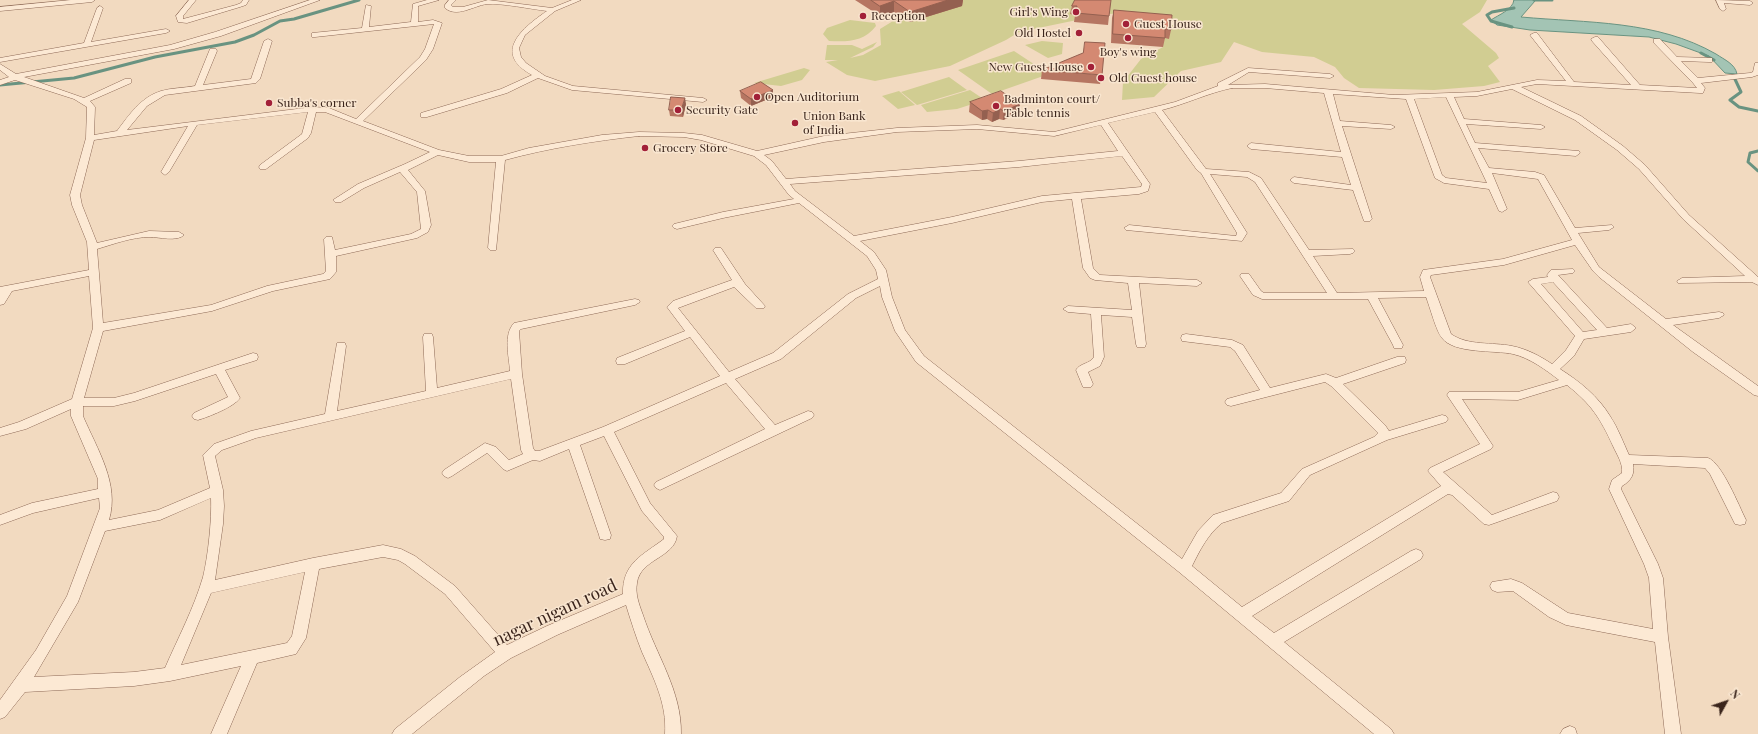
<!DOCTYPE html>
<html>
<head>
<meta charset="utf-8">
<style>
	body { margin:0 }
	#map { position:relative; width:1758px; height:734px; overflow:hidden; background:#f2dac0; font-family:"Playfair Display",serif }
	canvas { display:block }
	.north { position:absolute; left:1706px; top:682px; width:40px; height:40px; -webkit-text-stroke:3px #f9e6d0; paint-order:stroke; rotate:50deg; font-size:11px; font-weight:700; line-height:16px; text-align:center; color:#3b251c }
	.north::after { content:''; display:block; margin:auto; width:14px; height:18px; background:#3b251c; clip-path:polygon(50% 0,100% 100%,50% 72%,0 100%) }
</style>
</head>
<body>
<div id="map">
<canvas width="1758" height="734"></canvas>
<div class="north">N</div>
</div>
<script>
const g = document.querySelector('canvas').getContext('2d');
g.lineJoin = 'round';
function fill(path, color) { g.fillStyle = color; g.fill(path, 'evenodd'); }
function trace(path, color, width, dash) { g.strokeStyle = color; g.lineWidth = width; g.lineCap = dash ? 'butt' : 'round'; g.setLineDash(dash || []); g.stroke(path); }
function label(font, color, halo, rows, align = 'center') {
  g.font = font + ' "Playfair Display",serif'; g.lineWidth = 3; g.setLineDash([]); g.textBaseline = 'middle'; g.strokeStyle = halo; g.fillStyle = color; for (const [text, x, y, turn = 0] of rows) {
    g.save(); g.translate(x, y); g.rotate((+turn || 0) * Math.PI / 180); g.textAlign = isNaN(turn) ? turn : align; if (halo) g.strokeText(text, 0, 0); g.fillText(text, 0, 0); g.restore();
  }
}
fill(new Path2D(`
	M927 0H1487L1480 12 1462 24 1496 53 1499 58 1488 66 1500 82 1484 86 1434 90 1359 88 1344 78 1335 67 1314 57 1262 52 1234 42 1221 62 1181 71 1154 97 1122 100 1123 82 1141 59 1163 47 1140 13 1106 14 1019 32 1006 40 950 66 875 81 847 75 826 62 838 60H825L827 45H852L862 49 877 42 873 47 850 58 863 55 881 45 880 29Z
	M850 20 875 23 876 26C864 42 847 42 829 41L823 34 827 28Z
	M1042 41 1063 43 1062 54 1048 58 1025 45Z
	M1014 51 1049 74 992 94 958 70Z
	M804 68 810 70 802 80 781 86 754 83Z
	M949 77 967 90 917 105 901 92Z
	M970 90 985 100 957 109 927 112 921 105Z
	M899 91 915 105 898 109 882 96Z`), '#d1cd92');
const water = new Path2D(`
	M1514 0H1534L1535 1 1521 17C1587 23 1657 20 1716 54 1725 60 1735 64 1737 74L1725 73 1709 56 1676 44 1649 37 1530 30 1497 25 1491 20C1498 15 1513 10 1514 0Z`);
fill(water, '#a3c4b4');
trace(water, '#699381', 1);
trace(new Path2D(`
	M1534 0H1552
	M1512 27 1491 21 1487 15 1492 12 1514 8
	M1701 53 1714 60
	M1733 75 1741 92 1730 100 1739 107 1758 111
	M0 85 74 78 155 57 235 42 254 35 280 21 294 19 359 0
	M1758 151 1750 153 1748 162 1758 171`), '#699381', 3);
const street = new Path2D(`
	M71 0H95L92 2 0 11V7Z
	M189 0H196L183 16V19L236 5 241 3 243 0H249L246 5 240 7 187 23 178 22 176 16Z
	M310 0H320L221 36 174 49 24 77 84 98 125 79H131V83L90 101 95 107 94 135 117 131C129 115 141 97 161 91 171 88 184 88 195 86L210 49H216L217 51 203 85 251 79 264 41 268 39 272 41 260 79 256 83 165 95 147 106 127 130 313 107 329 108 356 119 420 57 425 49 434 24 315 37H312V33L362 28 366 5 371 6 369 27 411 22 413 4 427 0H439L418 6V22L433 20 442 23 433 49 426 60 363 121 439 150 469 156H501L529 148 602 135 639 132 684 133 702 135 757 151 824 136 897 128 977 125 1054 132 1175 102 1218 86V83L1248 68 1330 74 1334 76 1330 78 1249 72 1228 85 1265 84 1394 95 1477 92 1537 80 1566 81 1530 35 1534 33H1537L1574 82 1631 85 1592 41 1591 39 1595 37H1598L1640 85 1697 88 1693 83 1654 43V39H1660L1677 57 1712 58V62H1709L1681 61 1698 78 1750 73 1753 72 1755 63H1758V75L1752 77 1701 83 1705 88 1703 93H1700L1537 84 1521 87 1581 116 1623 146 1645 165 1689 215 1758 277V285L1752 282 1678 283 1677 281 1682 278 1745 276 1683 219 1639 169 1617 150 1575 120 1512 89 1477 96 1454 97 1464 119 1541 125 1545 127 1541 129 1466 124 1475 143 1579 151 1580 153 1576 156 1478 148 1489 168 1535 172 1544 175 1575 228 1612 225 1614 227 1609 230 1578 233 1599 267 1666 319 1719 312 1723 313 1724 315 1719 318 1673 325 1758 386V396L1754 395 1693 352 1599 277 1593 271 1575 245 1504 265 1431 275 1430 277 1451 334C1468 346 1492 342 1512 346 1527 349 1540 356 1552 364L1566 350 1575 336 1528 282 1533 279 1548 277 1547 275 1551 270 1573 269 1575 271 1573 273 1558 275 1607 328 1631 324 1636 328 1631 332 1584 339 1574 356 1560 369C1579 381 1598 396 1610 416 1618 428 1623 442 1629 455L1708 458C1722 463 1739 506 1746 520L1745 524 1740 525 1735 524 1710 474 1705 468 1633 464C1635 474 1631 481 1622 486L1621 489 1658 564 1663 578 1668 637 1681 734H1665L1655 642 1566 625 1549 617 1513 591 1497 592 1492 590 1490 586 1492 582 1511 579 1522 583 1568 613 1653 629 1649 578 1644 564 1609 489 1612 480 1622 473C1623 463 1617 455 1613 446 1600 418 1592 405 1567 385L1518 400 1462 399 1493 446 1491 449 1443 472 1492 515 1553 492 1557 493 1559 497 1557 501 1489 525 1484 524 1452 495 1448 494 1252 616 1274 633 1411 551 1416 549 1421 551 1423 555 1421 559 1284 642 1391 729 1394 734H1374L1179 572 916 362 895 331 882 297 880 286 856 298 781 359 735 379 775 425 808 411 812 412 814 415 812 418 660 490 656 488 654 485 656 482 765 429 726 383 614 432 650 503 677 536C674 558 640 559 637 583 635 594 639 604 643 615 656 655 682 691 681 734H665C667 704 654 679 642 652 636 637 631 621 626 605L557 635 511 658 484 676 412 734H392L395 729 460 677 495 652 445 594 405 564 398 560 383 557 319 569 306 638 296 654 257 663 227 734H211L241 666 170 681 134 686 25 692 5 717 0 719V700L36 650 67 596 100 508 99 498 33 513 0 525V515L32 503 98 489V479L71 416V409L26 429 0 436V428L19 422 72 399 93 328 89 276 12 291 4 304 0 305V287L89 270 87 242 72 205 70 195 86 138 87 107 74 99 15 80 0 85V80L9 77 0 70V64L16 74 170 45 215 32ZM1232 88H1265L1324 93 1341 152 1251 143 1247 146 1251 149 1342 157 1351 185 1294 177 1290 180 1294 183 1353 190 1364 221H1370L1372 219 1342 126 1391 129 1395 127 1391 125 1340 121 1333 94 1406 99 1435 178 1444 183 1489 189 1499 211 1502 212 1507 209 1492 173 1538 179 1572 240 1503 259 1423 270 1420 277 1424 291 1337 293 1313 256 1350 254 1353 253 1355 251 1353 249 1309 250 1261 178 1249 172 1206 169 1162 110C1186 104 1208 93 1232 88ZM1446 97 1487 183 1446 178 1442 175 1414 99ZM308 112 302 134 260 165 259 167 260 169H266L308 138 311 133 316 112H325L430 152 405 164 358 184 333 200 335 202H341L364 188 400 172 417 192 421 229 411 234 335 250 332 237H326L324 239 326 271 323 274 267 286 211 305 103 323 97 249C114 244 132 237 150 237 159 237 177 242 184 235L179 232 149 231 97 243 82 205 80 195 94 140 188 126 161 172 165 175 169 172 197 125ZM1155 112 1197 170 1201 173 1237 233 1236 236 1129 225 1124 228 1126 230 1242 241 1247 233 1210 174 1247 177 1255 182 1327 293H1264L1261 291 1249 274H1241L1240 276 1253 295 1262 299H1368L1393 345 1394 348H1402L1403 345 1378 298 1426 297C1430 307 1436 331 1442 338 1454 354 1495 350 1513 354 1530 358 1546 370 1559 380L1518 392H1449L1447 395 1449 398 1480 444 1430 468 1428 471 1441 486 1242 607 1192 566C1200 550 1208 534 1222 523L1289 501 1310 475 1387 440 1446 422 1448 419 1446 416 1442 415 1389 431 1385 425 1343 384 1405 363 1406 360 1405 357H1397L1336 378 1326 374 1270 388 1243 345 1232 340 1186 334 1182 335 1181 338 1182 341 1230 347 1235 351 1260 390 1227 399 1225 402 1227 405 1231 406 1325 382 1331 386 1378 433 1374 437 1302 469 1281 493 1213 515 1198 531 1182 559 924 356 905 330 892 297 886 270 874 252 860 241 952 223 1042 202 1072 199 1083 268 1090 278 1095 280 1128 283 1132 310 1068 306 1063 309 1068 312 1091 314 1094 357C1090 364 1080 363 1076 370L1083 387H1091L1093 384 1088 372 1100 366 1104 357 1101 315 1132 317 1136 344 1137 347H1145L1146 344 1139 283 1197 286 1202 283 1197 280 1100 275 1093 268 1081 199 1139 194 1148 191 1150 184 1108 123ZM1101 125 1118 151 1019 161 786 179 772 161 764 155 824 142 897 132 977 129 1054 136ZM639 136 684 137 701 140 754 156 766 165 789 195 794 199 723 212 674 224 672 226 674 228 677 229 723 218 799 203 867 256 876 270 878 279 848 294 773 353 729 372 678 308 734 287 756 308H764L765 306 745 284 721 248H715L713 250 732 280 673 301 667 307 685 331 617 358 616 361 617 364H625L690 337 720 376 603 427 539 451H535L533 448 522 374 519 331 521 329 635 305 640 302 639 300 635 299 514 323C503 335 509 356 510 371L437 388 433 337 432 334H424L423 337 426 391 337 411 346 346 345 343H337L325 414 251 431 214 444 203 455 210 488 158 510 109 520C120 484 97 449 83 416V406H114L135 401 216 374 228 397 194 413 192 416 194 419 198 420C208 417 234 407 240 398L225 370 257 360 258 357 257 354 253 353 134 393 114 398H84L103 331 212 311 273 291 330 279 336 272V256L417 238 428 232 431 225 425 191 408 170 438 155 469 162H496L488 248 490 250H496L505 160C549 148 594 141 639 136ZM1122 156 1142 184 1141 187 1042 196 952 217 854 236 795 191 790 184 1019 167ZM1553 282 1597 330 1583 332 1541 284ZM511 379 521 450 523 454 509 460 496 447 485 443 444 470 442 473 444 476 448 478 452 476 487 453 503 469 507 471 533 460 540 461 569 449 599 535 600 539 605 540 610 539 611 535 580 445 604 436 642 511 664 537V539C643 555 622 563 623 594L547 626 507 645 455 586 415 556 401 549 383 545 313 558 215 580 223 524 224 506 223 490 215 456 222 450 256 438ZM211 498C212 519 208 557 203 577 194 608 178 638 165 668L134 672 34 677 78 602 105 531 160 520ZM305 572 292 636 287 643 181 665 211 593Z
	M449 0H456L451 5 453 7H463L488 0 552 8 572 0H581L555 11 525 35 519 48 521 57 526 63 545 76 573 86 703 98 707 100 703 102 572 90 538 78 507 93 427 117H421V113L501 89 532 75C492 53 522 28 547 11 531 9 501 3 487 4 473 6 457 18 445 8V5Z
	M1716 0 1750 1 1753 3 1750 5 1724 3 1726 9 1723 11 1720 9Z
	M100 6 103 8 91 42 166 29 170 31 166 33 0 62V58L84 43 97 8Z
	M1570 726 1575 728 1577 734H1560L1563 729Z`);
trace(street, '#8d6956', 1);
fill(street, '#fce9d4');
fill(new Path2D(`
	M855 0H963L962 6 910 22 894 12 880 16Z
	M1075 0 1109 16 1108 25 1074 22 1075 15 1070 14 1072 6Z
	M1114 10 1171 30 1169 39 1165 38 1163 47 1111 43 1112 18Z
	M1042 70 1102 75 1100 84 1041 79Z
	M773 90V97L751 106 741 98 740 91Z
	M970 102 1020 104 1018 114 1003 120 999 119 992 122 987 119 982 120 969 112Z
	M686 104 683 117 670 116 669 110Z`), '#b67662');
fill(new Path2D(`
	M948 0H963L962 6 910 22V12Z
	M894 1V12L880 16V6Z
	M773 90V97L751 106V99Z
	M685 98 686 104 683 117 681 110Z
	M1020 104 1018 114 1003 120 1004 111Z
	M1000 109 999 119 992 122 993 113Z
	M988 110 987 119 982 120V111Z`), '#946050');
const building = new Path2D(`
	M871 0H948L910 12 894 1 880 6Z
	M1075 0H1111L1109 16 1076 13 1077 6H1072Z
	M1114 10 1172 15 1171 30 1165 29V38L1113 34Z
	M1085 42 1105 43 1102 75 1042 70 1083 53Z
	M761 82 773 90 751 99 740 91Z
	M1001 91 1020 104 1004 111 1000 109 993 113 988 110 982 111 970 102Z
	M671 97 685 98 681 110H669Z`);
fill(building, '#d48972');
trace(building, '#946050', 1);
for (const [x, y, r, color] of [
	[1076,12,4,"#a22038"],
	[863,16,4,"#a22038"],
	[1126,24,4,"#a22038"],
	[1079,33,4,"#a22038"],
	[1128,38,4,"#a22038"],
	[1091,67,4,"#a22038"],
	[1101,78,4,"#a22038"],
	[757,97,4,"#a22038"],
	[269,103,4,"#a22038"],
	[996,106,4,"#a22038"],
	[678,110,4,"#a22038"],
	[795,123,4,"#a22038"],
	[645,148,4,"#a22038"]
]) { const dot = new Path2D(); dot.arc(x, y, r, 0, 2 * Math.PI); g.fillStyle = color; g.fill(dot); trace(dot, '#f9e6d0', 1.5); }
label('12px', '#3b251c', '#f9e6d0', [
	["Girl's Wing",1068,12,"right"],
	["Reception",871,16],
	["Guest House",1134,24],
	["Old Hostel",1071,33,"right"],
	["Boy's wing",1128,52,"center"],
	["New Guest House",1083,67,"right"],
	["Old Guest house",1109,78],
	["Open Auditorium",765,97],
	["Badminton court/",1004,99],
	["Table tennis",1004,113],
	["Subba's corner",277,103],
	["Security Gate",686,110],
	["Union Bank",803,116],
	["of India",803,130],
	["Grocery Store",653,148]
], 'left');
label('17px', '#3b251c', '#f9e6d0', [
	["nagar nigam road",555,613,-25]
]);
</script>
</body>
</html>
